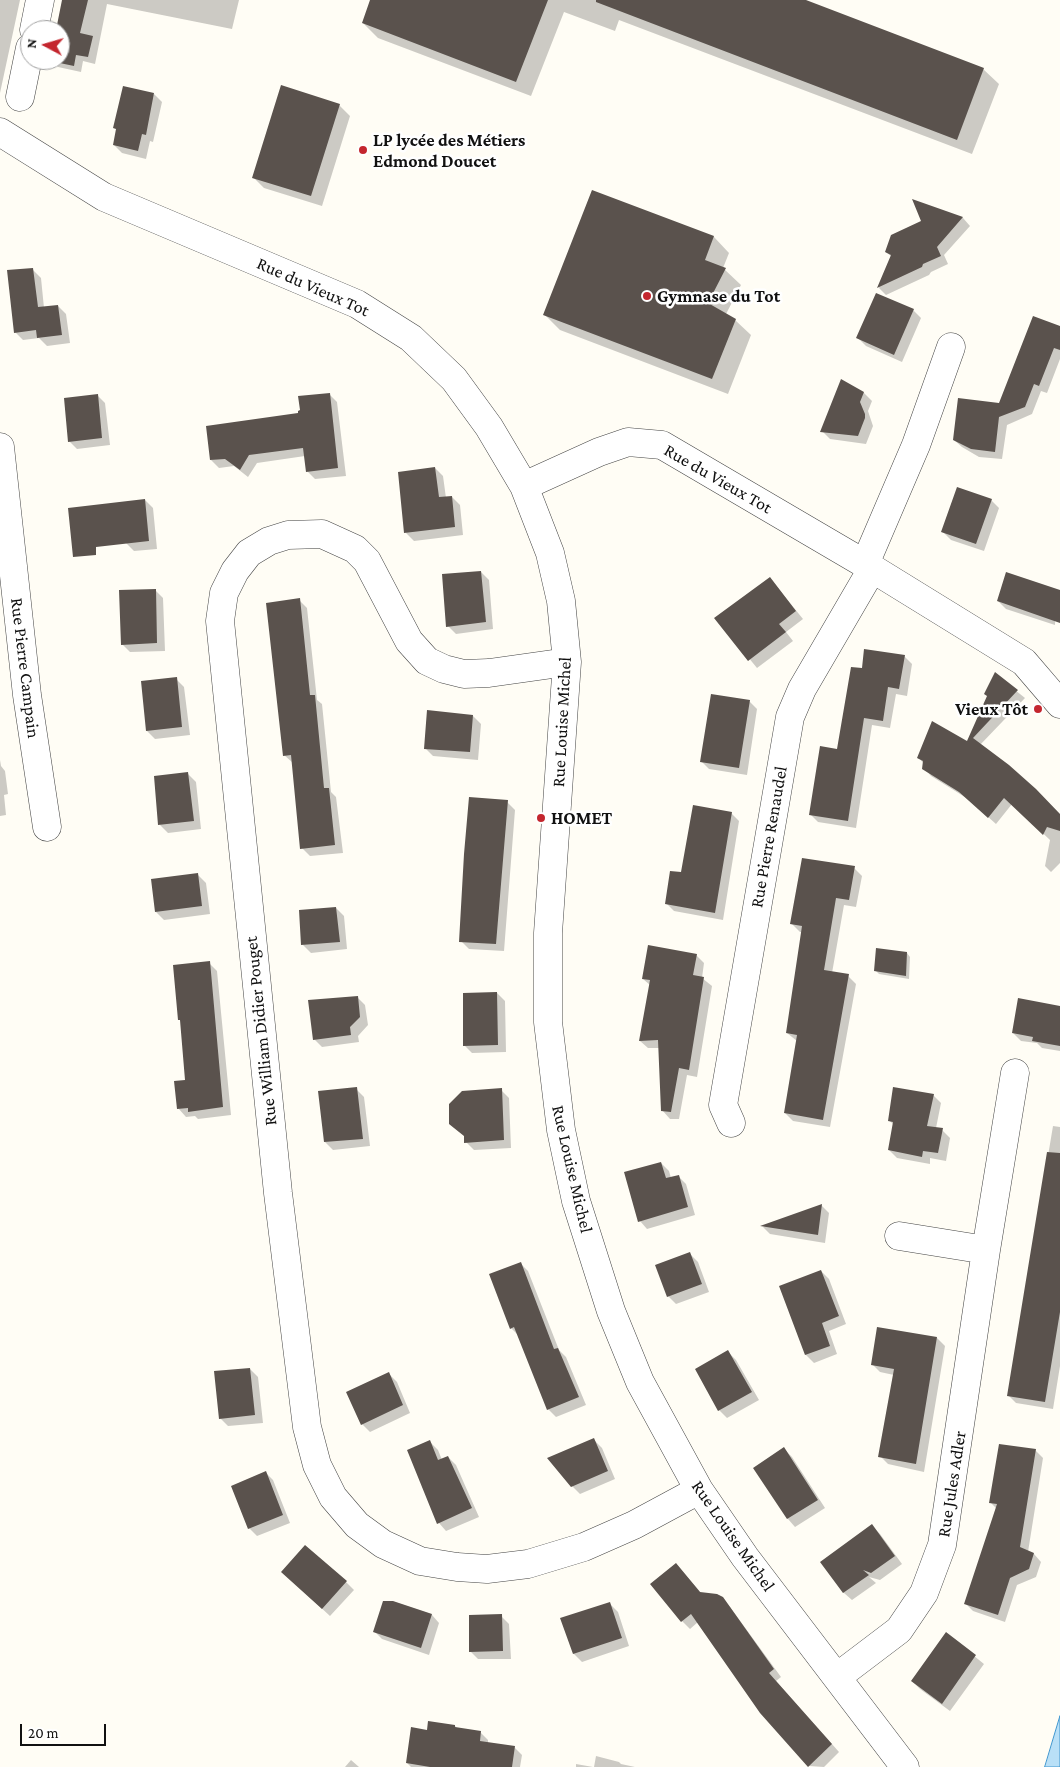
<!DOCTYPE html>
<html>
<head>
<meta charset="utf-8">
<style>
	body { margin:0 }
	#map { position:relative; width:1060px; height:1767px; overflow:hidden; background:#fffdf5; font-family:"Crimson Pro",serif }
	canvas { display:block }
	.north { position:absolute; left:20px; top:20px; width:50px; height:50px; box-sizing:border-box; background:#fff; border:1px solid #a0a0a0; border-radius:50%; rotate:276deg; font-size:14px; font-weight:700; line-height:20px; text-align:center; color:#111 }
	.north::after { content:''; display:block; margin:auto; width:18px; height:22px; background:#c4262e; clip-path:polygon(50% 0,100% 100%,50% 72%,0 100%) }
	.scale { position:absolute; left:20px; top:1724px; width:86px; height:22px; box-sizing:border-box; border:2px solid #111; border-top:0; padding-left:6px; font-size:15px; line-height:18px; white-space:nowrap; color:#111; -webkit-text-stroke:4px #fff; paint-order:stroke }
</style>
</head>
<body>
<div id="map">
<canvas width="1060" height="1767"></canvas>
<div class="north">N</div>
<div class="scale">20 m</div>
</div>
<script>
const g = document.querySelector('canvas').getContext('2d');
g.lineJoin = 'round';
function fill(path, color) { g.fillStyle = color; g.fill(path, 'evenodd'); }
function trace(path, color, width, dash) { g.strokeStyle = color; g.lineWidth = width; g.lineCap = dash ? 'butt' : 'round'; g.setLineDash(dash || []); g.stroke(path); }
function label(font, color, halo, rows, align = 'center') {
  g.font = font + ' "Crimson Pro",serif'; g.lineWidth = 5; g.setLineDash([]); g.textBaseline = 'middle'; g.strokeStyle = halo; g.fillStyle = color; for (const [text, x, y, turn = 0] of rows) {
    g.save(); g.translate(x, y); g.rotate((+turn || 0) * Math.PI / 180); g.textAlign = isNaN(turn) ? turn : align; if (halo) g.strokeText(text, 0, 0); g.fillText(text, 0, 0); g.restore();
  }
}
const water = new Path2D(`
	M1060 1716V1767H1045Z`);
fill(water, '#b9e0f7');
trace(water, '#3f96cf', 1);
fill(new Path2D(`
	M0 0H20L0 93Z
	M64 0H239L232 29 107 4 95 64 83 61 81 72 58 67 51 60H60V30H57Z
	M372 0H802L983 69 999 84 972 154 619 20 615 31 564 12 531 96 378 38 363 23Z
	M154 94 162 102 153 142 150 141 146 159 122 153 114 145 117 130Z
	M339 105 350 116 322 206 264 188 253 177Z
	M592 191 714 237 729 253 723 268 741 285 726 314 735 320 751 335 728 394 560 330 545 315Z
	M914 201 963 218 970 226 944 255 948 264 931 272 929 275 886 295 879 288 892 257 886 252 923 222Z
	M33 270 41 278 44 308 58 306 66 314 70 343 47 346 39 338 23 340 15 332Z
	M913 310 921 318 902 362 866 346 858 338Z
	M1060 327V359L1047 393 1041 391 1032 414 1007 425 1002 459 979 457 962 447 954 440 1000 405Z
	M842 381 864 393 872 401 868 411 873 426 866 444 830 439 822 431Z
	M329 394 337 402 346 476 315 479 307 471 305 456 257 463 248 477 234 466 219 468 211 460 300 414 301 411Z
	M97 395 105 403 110 445 77 449 69 441Z
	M435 468 443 476 446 498 452 497 460 505 463 535 414 541 406 533Z
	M145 500 153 508 157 549 134 551 126 543Z
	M991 500 999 508 984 551 951 540 943 532Z
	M481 572 489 580 493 629 456 634 448 626Z
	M777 587 803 619 786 632 793 641 757 668 716 618Z
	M155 590 163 598 165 651 130 652 122 644Z
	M1056 595 1055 625 1006 609 998 601Z
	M299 600 307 608 317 700 322 704 331 792 336 797 343 853 310 856 302 848 293 763 284 755Z
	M904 656 912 664 907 696 896 694 890 728 872 725 856 828 818 822 810 814 838 750 863 670Z
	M995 674 1025 698 980 745 1060 815V863L1051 872 1045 866 1050 840 1012 804 996 824 968 799 931 776 924 768V764L919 758 968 743 988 697Z
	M176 679 184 687 190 735 155 739 147 731Z
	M749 701 757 709 747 775 709 769 701 761Z
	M473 716 481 724 478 760 433 756 425 748Z
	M0 760 1 766 5 771 8 794 4 795 6 815 0 816Z
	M188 774 196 782 201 829 168 833 160 825Z
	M507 802 515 810 504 951 469 949 461 941Z
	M731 813 739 821 723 920 674 911 666 903 682 874Z
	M854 868 862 876 856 907 844 905 832 973 848 976 856 984 830 1127 793 1121 785 1113 797 1041 787 1033 802 932H800L792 924Z
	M198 875 206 883 210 914 164 920 156 912Z
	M336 908 344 916 347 949 311 953 303 945Z
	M907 953 910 957 909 979 879 974 875 970Z
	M696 955 704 963 702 978 712 986 697 1077 687 1075 679 1119H670L662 1110 660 1048H648L640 1041 650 985 643 979Z
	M209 963 217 971 231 1115 198 1119 195 1116 186 1117 178 1108 187 1081 181 1021 179 1019Z
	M497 993 505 1001 506 1052 472 1053 464 1045Z
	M357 997 365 1005 368 1025 358 1036 359 1042 322 1047 314 1039Z
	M1060 1007V1051L1042 1048 1037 1043 1021 1041 1013 1033Z
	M356 1089 364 1097 370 1146 333 1150 325 1142Z
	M501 1090 509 1098 511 1148 474 1150 466 1142Z
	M933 1095 941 1103 936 1128 942 1130 950 1138 946 1161 930 1158V1164L897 1158 889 1150 894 1125 889 1120Z
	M1053 1126 1060 1127V1366L1053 1409 1016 1403 1008 1395Z
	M661 1163 669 1171 671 1178 678 1176 686 1184 695 1215 647 1229 640 1221Z
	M821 1205 829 1213 825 1243 770 1234 763 1227Z
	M690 1254 698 1262 709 1292 676 1304 668 1296Z
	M520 1263 528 1271 559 1350 566 1357 586 1405 556 1417 548 1409 518 1335 511 1328Z
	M821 1271 829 1279 846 1324 829 1331 837 1354 814 1363 806 1355 781 1287Z
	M937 1338 945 1346 924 1472 888 1464 880 1456 894 1375 880 1372 872 1364Z
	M728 1352 736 1360 759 1400 727 1418 719 1410 696 1370Z
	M250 1369 258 1377 263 1423 228 1426 220 1418Z
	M389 1374 397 1382 410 1413 370 1432 362 1424Z
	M594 1440 602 1448 615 1479 580 1494 572 1486Z
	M430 1442 438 1450 442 1460 448 1457 456 1465 479 1517 446 1531 439 1523Z
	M784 1449 792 1457 825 1508 795 1527 788 1519Z
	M1035 1450 1043 1458 1028 1552 1034 1554 1041 1562 1036 1577 1017 1585 1005 1622 973 1611 965 1603 997 1509 990 1502Z
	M265 1472 273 1480 290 1523 257 1536 249 1528Z
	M872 1526 880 1534 902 1564 880 1580 869 1577 876 1583 852 1600 844 1593 822 1562Z
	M676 1564 702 1594 722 1598 730 1607 781 1677 776 1681 839 1752 824 1767 809 1766 698 1622 690 1629 682 1621Z
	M291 1580 346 1582 354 1590 330 1616Z
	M392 1602 432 1615 439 1623 429 1655 382 1639 374 1631Z
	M610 1604 618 1612 629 1646 582 1662 574 1654 562 1619Z
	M501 1616 509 1624 511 1659H478L470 1651Z
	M947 1634 984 1664 950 1711 920 1689 912 1681Z
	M455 1726 458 1729 480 1732 488 1740V1743L514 1747 522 1755 520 1767H411L407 1763 429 1731Z
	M596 1756 619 1762 621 1764 635 1767H594Z
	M351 1760 359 1767H345Z
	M576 1764 593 1767H576Z`), '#0003');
fill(new Path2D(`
	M62 0H88L80 33 93 36 88 57 76 55 74 66 50 61 60 60V30H56Z
	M370 0H548L516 82 362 23Z
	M596 0H806L984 68 957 140 596 2Z
	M281 85 340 104 311 196 252 178Z
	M123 86 154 93 146 135 142 134 138 151 113 145 116 129 113 128Z
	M592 190 714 236 705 260 726 268 708 303 736 319 712 379 543 315Z
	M912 199 963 217 937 247 941 256 923 264 922 267 877 288 891 255 885 252 891 235 921 221Z
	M33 268 38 307 58 305 62 335 37 338 36 330 14 333 7 270Z
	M876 293 914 309 894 355 856 338Z
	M1033 316 1060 326V350L1054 348 1039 386 1034 384 1025 407 999 417 995 452 971 449 953 440 958 398 999 403Z
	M841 379 864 392 860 402 865 414V418L858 436 820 432Z
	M330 393 338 468 306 472 303 448 249 455 240 470 225 459 210 460 206 426 298 413V411L300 410 298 396Z
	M98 394 102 438 68 442 64 398Z
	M435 467 439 497 452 496 455 527 404 533 398 472Z
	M957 487 992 499 976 544 941 532Z
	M145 499 149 541 96 547V555L73 557 68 508Z
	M481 571 486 622 446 627 442 574Z
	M1006 572 1060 590V623L997 601Z
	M770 577 796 611 779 624 786 632 748 661 714 618Z
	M156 589 157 643 121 645 119 590Z
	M300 598 310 695H315L324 788H329L335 845 300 849 291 755 283 756 266 603Z
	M864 649 905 655 899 689 888 687 883 721 864 718 848 821 809 815 820 746 837 749 851 667 862 668Z
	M995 672 1018 690 973 738 1009 765 1036 789 1060 814V831L1047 827 1043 835 1004 798 988 818 959 792 922 769 923 761 917 758 932 721 967 741 987 696 984 694Z
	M177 677 182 727 146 731 141 681Z
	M711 694 750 700 739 768 700 762Z
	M427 710 473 715 470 752 424 749Z
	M188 772 194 821 158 825 154 776Z
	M469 797 508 800 496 944 459 942 464 854Z
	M693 805 732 812 715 913 665 904 670 871 681 872Z
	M802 858 855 866 849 900 836 898 824 970 849 974 823 1120 784 1113 797 1035 786 1033 802 926 790 924Z
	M198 873 202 906 155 912 151 879Z
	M336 907 340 942 301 945 299 910Z
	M648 945 697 954 693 975 704 977 689 1070 679 1068 671 1112 661 1111 658 1040 639 1041 650 980 642 979Z
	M876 948 907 952 906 976 874 971Z
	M210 961 223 1107 188 1112V1108L177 1109 174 1081 185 1080 180 1020H178L173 965Z
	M497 992 498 1045 463 1046V993Z
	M358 996 360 1017 350 1027 351 1035 313 1040 308 1000Z
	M1018 998 1060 1006V1046L1032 1041 1033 1037 1012 1033Z
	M357 1087 363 1139 324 1142 318 1091Z
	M893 1087 934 1094 927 1126 943 1128 938 1153 923 1151 922 1157 888 1150 893 1122 888 1121Z
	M502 1088 504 1140 464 1143V1136L449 1124V1104L462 1091Z
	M1047 1152 1060 1153V1312L1045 1402 1007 1396Z
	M661 1162 666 1178 679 1175 688 1207 638 1222 624 1172Z
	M822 1204 818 1235 760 1226Z
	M690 1252 702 1284 667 1297 655 1265Z
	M521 1262 554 1349 558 1348 579 1397 547 1410 514 1327 510 1329 489 1274Z
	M821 1270 839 1316 822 1323 830 1346 805 1355 779 1286Z
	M877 1327 937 1337 916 1464 878 1457 894 1369 871 1365Z
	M728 1350 752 1392 718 1411 695 1369Z
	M250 1368 255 1415 219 1419 214 1371Z
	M389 1372 403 1405 361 1425 346 1392Z
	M594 1438 608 1471 571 1487 547 1458Z
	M430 1440 438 1460 448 1456 472 1508 437 1524 407 1450Z
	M999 1444 1036 1449 1020 1547 1034 1553 1029 1569 1010 1578 998 1615 964 1604 997 1504 989 1503Z
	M784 1447 818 1500 787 1519 753 1468Z
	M266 1471 283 1515 248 1529 231 1486Z
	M872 1524 895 1556 871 1573 863 1570 869 1575 843 1593 820 1562Z
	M305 1545 347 1581 322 1609 281 1572Z
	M676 1563 700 1592 717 1594 723 1597 774 1669 769 1673 832 1744 808 1767 760 1713 691 1614 681 1622 650 1584Z
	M383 1601H393L432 1614 421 1648 373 1632Z
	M610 1602 622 1638 573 1654 560 1618Z
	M502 1614 503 1651 469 1652V1615Z
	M946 1632 976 1655 942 1704 911 1681Z
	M428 1721 455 1725V1727L481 1731 480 1741 515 1746 512 1767H430L406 1763 411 1727 427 1730Z`), '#5a524d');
const minor = new Path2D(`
	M34 30 40 0
	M20 97 30 48
	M0 132 104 197 357 304 411 338 454 379 489 427 524 486 550 553 561 601 567 662 548 933V1022L561 1130 576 1201 611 1311 640 1382 699 1490 745 1557 905 1767
	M0 447 27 695 47 827
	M524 486 599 452 628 442 662 445 865 564 1024 662 1060 704
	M865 564 916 445 951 347
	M567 662 489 673 464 674 444 669 427 661 409 641 367 561 355 549 322 534 288 535 269 541 249 553 235 571 224 593 220 621 278 1193 307 1427 317 1465 333 1497 357 1525 383 1544 420 1561 457 1567 487 1569 528 1564 584 1547 634 1525 699 1490
	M731 1123 723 1105 790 717 802 689 872 569
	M899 1236 986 1250
	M837 1677 899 1630 924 1593 942 1545 986 1250 1015 1073`);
trace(minor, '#444', 29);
trace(minor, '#fff', 28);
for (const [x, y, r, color] of [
	[363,150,5,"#c4262e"],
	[647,296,5,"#c4262e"],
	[1038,709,5,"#c4262e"],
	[541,818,5,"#c4262e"]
]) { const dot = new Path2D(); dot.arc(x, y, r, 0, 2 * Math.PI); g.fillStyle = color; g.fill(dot); trace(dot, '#fff', 2); }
label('bold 18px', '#111', '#fff', [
	["LP lycée des Métiers",373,140],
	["Edmond Doucet",373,161],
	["Gymnase du Tot",657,296],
	["Vieux Tôt",1028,709,"right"],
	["HOMET",551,818]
], 'left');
label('18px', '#111', '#fff', [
	["Rue du Vieux Tot",313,287,24],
	["Rue du Vieux Tot",718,479,30],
	["Rue Pierre Campain",25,668,83],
	["Rue Louise Michel",562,722,-87],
	["Rue Pierre Renaudel",769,837,-80],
	["Rue William Didier Pouget",261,1031,-96],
	["Rue Louise Michel",572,1169,77],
	["Rue Jules Adler",952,1484,-81],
	["Rue Louise Michel",733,1536,55]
]);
</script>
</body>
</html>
